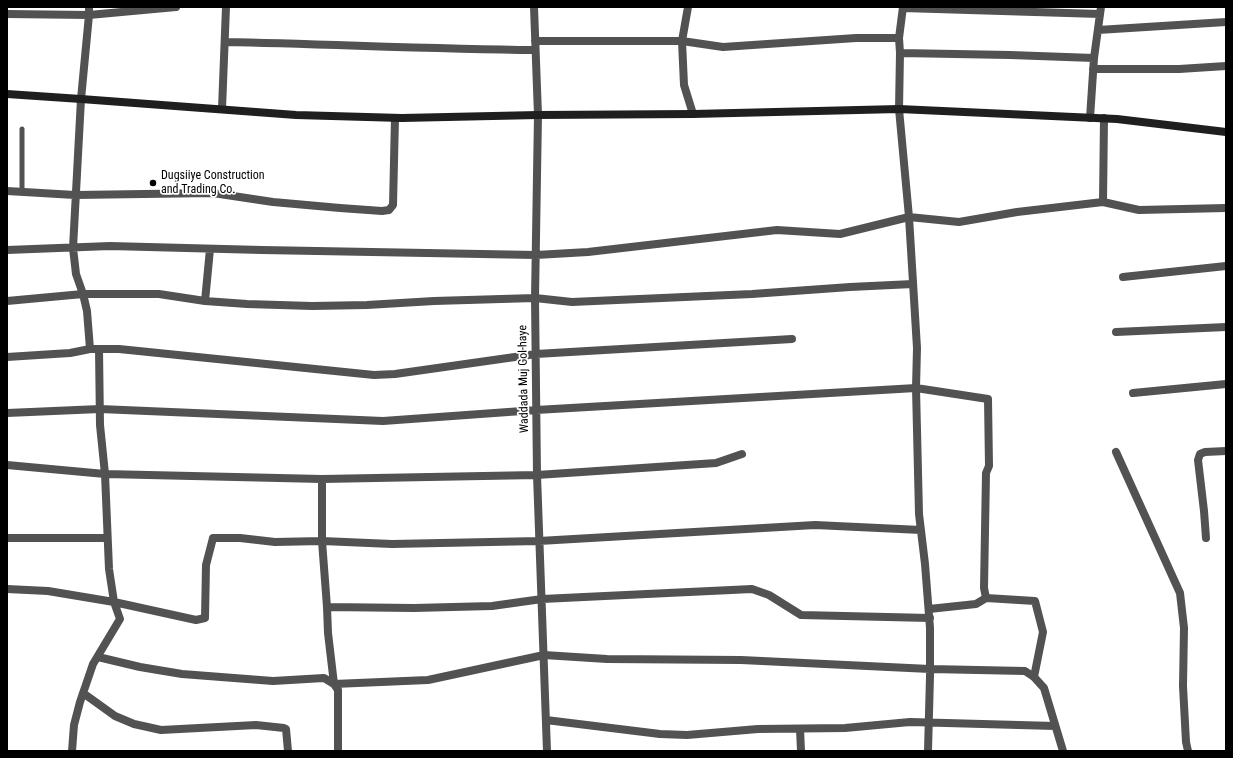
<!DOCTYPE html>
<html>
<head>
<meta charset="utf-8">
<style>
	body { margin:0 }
	#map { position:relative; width:1233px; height:758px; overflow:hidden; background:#fff; font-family:"Roboto Condensed",sans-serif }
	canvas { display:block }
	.frame { position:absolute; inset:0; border:8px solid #000; pointer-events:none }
</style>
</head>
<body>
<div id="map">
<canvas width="1233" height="758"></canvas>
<div class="frame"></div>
</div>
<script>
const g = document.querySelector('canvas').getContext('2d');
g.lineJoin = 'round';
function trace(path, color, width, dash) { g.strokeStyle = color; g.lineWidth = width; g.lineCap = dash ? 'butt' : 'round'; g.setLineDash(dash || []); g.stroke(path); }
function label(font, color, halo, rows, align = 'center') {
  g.font = font + ' "Roboto Condensed",sans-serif'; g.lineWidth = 3.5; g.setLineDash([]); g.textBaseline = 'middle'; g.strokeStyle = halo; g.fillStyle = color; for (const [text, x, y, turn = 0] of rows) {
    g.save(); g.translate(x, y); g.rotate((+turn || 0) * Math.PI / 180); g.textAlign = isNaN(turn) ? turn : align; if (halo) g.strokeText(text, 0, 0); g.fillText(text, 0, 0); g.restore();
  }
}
trace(new Path2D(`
	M22 192V129`), '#525252', 5);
trace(new Path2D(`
	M89 7V15L81 99 73 248 76 274 83 294 87 311 90 349
	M534 7 538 115 535 298 537 475 547 751
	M688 7 682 41 684 85 693 114
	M903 7 899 38 900 53 899 109 909 217 917 348 916 388 919 514 925 564 930 628V676L928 751
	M903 8 1100 14
	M7 14 89 15 176 7
	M1098 30 1226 22
	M535 41H682L723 47 856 38H899
	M225 42C328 44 432 49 535 50
	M900 53 1010 55 1094 58
	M1093 69H1179L1226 66
	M222 109 226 7
	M1090 118 1094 58 1101 7
	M7 191 75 195 213 193 273 202 340 208 382 211 389 210 393 205 395 118
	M1103 202 1104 118
	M7 250 110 246 262 250 536 255 588 252 777 230 840 234 909 217 959 222 1017 212 1103 202 1139 210 1226 208
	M1123 277 1226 266
	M7 301 83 294H159L205 301 247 304 312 306 367 305 434 301 535 298 572 302 752 294 850 287 913 284
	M205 301 210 249
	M1116 332 1226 327
	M7 357 70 353 90 349H119L374 375 395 374 536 354 792 339
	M1133 393 1226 384
	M7 413 100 409 383 421 536 410 916 388 988 399 989 466 986 473 984 588 986 598
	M1116 452 1180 593 1184 628 1183 686 1186 742 1188 751
	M7 465 105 474 322 479 537 475 716 463 742 454
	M322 479V541L327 607 328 633 334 684 428 680 544 655 607 659 741 660 930 669 1025 671 1034 677 1044 688 1063 751
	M7 538H107
	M1206 538 1204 511 1198 460 1200 454 1205 452 1226 451
	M7 589 48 591 114 602 196 620 205 618 206 565 213 538H240L275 542 322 541 392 544 539 541 815 525 921 530
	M327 607 414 608 492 606 542 599 752 589 769 595 801 615 930 618
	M929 609 976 604 986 598 1035 601 1043 632 1034 677
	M98 657 140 667 182 674 273 681 324 678 334 684 338 690V751
	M83 693 115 716 134 724 161 730 256 725 284 728 286 729 288 751
	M546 720 660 734 687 735 758 729 845 728 910 722 1055 726
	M800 729 801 751
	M72 751 74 725 80 702 93 664 120 619 114 602 109 569 105 474 100 425 99 349`), '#525252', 8);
trace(new Path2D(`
	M7 94 81 99 296 115 402 118 538 115 693 114 899 109 1117 119 1226 132`), '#1f1f1f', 8);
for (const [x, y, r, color] of [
	[153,183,4,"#000"]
]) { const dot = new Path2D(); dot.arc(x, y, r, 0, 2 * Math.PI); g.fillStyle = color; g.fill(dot); trace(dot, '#fff', 1.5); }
label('12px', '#000', '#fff', [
	["Dugsiiye Construction",161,176],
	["and Trading Co.",161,190]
], 'left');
label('12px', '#000', '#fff', [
	["Waddada Muj Gol-haye",524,379,-91]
]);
</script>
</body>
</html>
